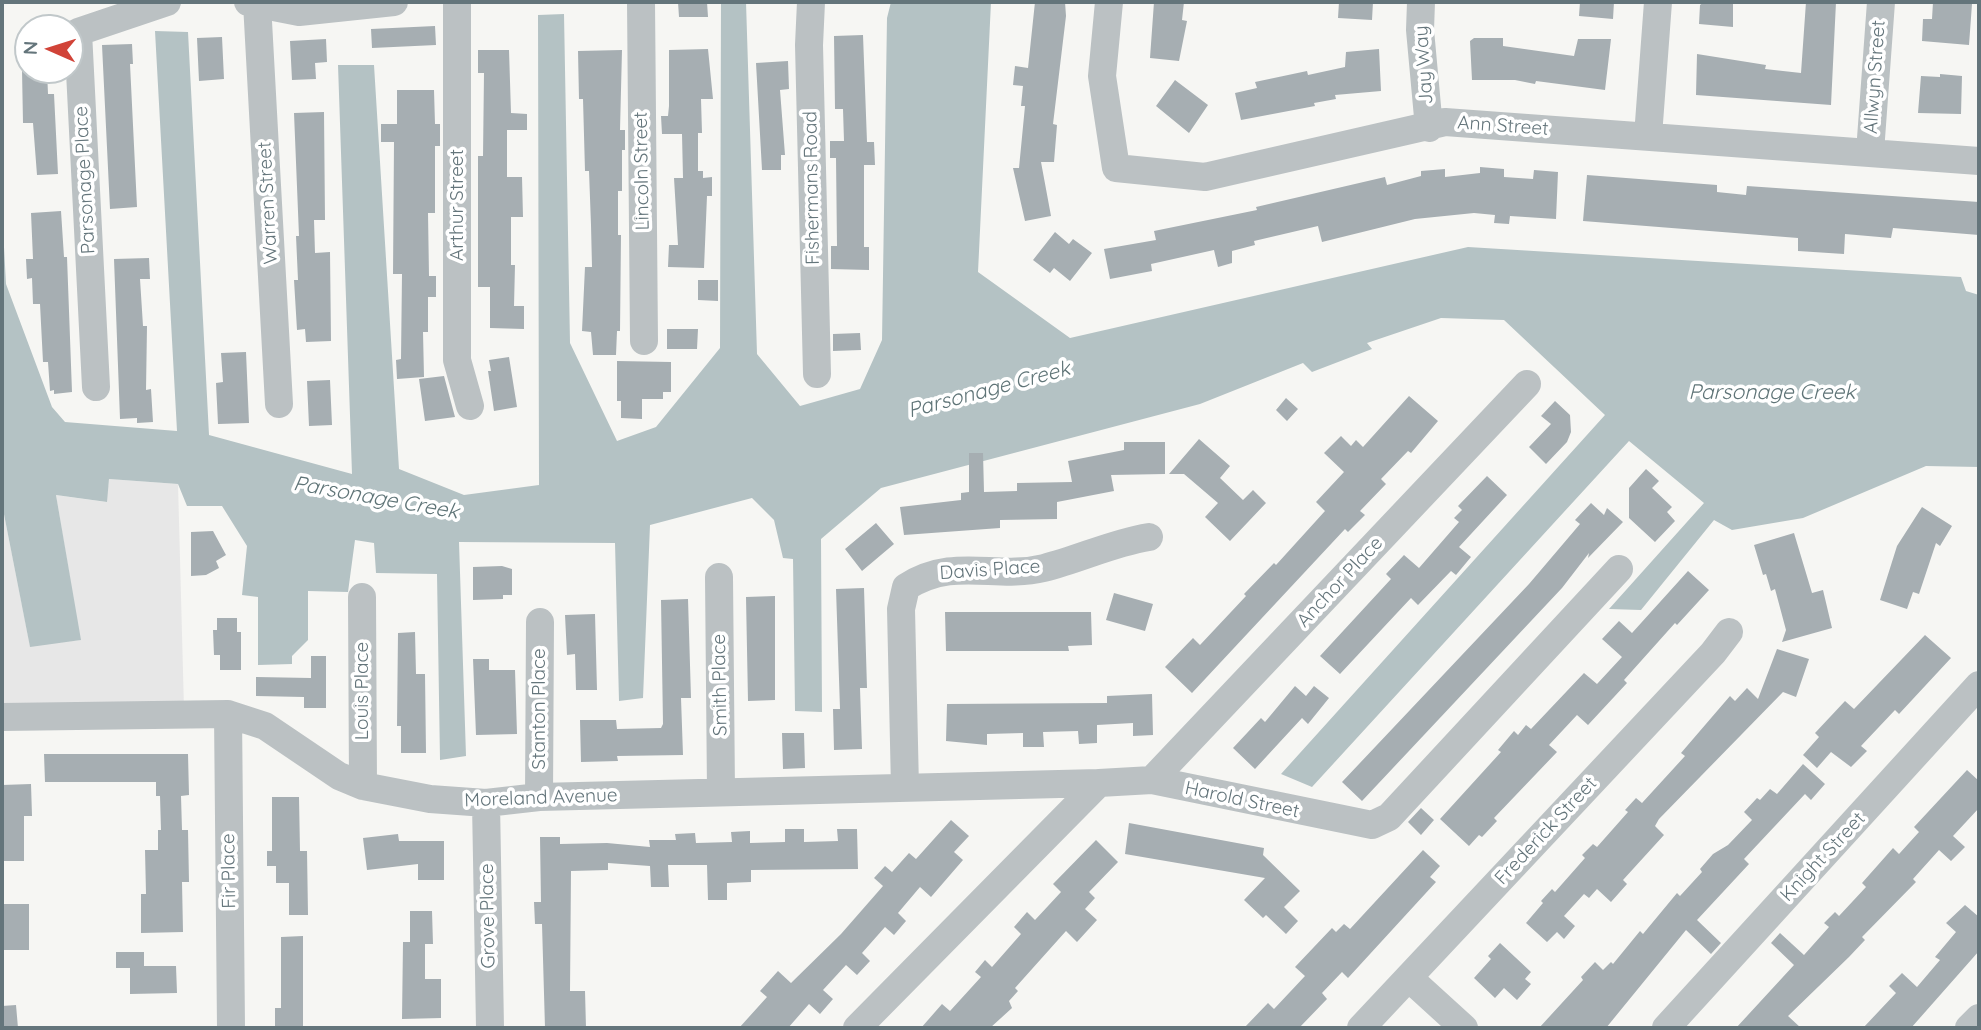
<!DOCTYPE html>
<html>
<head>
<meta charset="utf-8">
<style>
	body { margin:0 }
	#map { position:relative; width:1981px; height:1030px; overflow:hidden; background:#f6f6f3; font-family:Quicksand,sans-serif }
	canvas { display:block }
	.frame { position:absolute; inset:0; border:4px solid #64757b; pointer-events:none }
	.north { position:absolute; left:14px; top:14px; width:70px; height:70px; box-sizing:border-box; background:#fff; border:2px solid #c1c8ca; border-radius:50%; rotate:273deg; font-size:19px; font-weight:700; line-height:28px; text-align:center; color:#64757b }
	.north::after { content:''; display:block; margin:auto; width:24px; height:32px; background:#d14338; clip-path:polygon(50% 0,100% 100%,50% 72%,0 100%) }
</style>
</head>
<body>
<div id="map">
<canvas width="1981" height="1030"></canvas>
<div class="frame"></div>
<div class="north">N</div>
</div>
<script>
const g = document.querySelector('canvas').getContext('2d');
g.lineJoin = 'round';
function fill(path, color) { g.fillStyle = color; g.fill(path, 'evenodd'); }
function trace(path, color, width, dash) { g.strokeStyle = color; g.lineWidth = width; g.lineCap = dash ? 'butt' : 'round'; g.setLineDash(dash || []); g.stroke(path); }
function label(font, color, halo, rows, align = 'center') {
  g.font = font + ' Quicksand,sans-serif'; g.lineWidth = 7; g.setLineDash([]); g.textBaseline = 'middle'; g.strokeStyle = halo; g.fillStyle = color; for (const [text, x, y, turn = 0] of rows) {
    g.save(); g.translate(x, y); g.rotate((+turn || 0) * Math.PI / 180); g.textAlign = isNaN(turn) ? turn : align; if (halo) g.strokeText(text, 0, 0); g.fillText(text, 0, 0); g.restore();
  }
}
fill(new Path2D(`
	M109 479 178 484 184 709 2 713V504L30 646 80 640 56 495 106 502Z`), '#e7e7e7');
fill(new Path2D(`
	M721 2H746L757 354 800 406 860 389 882 340 887 18 891 2H991L978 272 1070 338 1468 247 1961 277 1966 291 1979 295V467L1926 466 1803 518 1732 530 1714 520 1641 610 1609 609 1704 503 1629 441 1312 787 1281 774 1605 415 1504 320 1441 318 1367 343 1372 349 1312 372 1303 363 1200 404 881 488 821 539 822 712 795 711 793 559 783 558 774 520 752 498 650 525 643 698 619 701 615 543 459 542 466 756 440 760 437 574 376 573 374 543 355 540 348 592 308 591V640L292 656V664L258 665V597L242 595 247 546 222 506H187L178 484 109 479 107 502 56 495 81 640 30 647 2 504V210L6 284 52 407 65 422 177 431 155 31 188 32 209 435 352 474 338 65H374L399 469 464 495 539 485 538 15 564 14 570 343 617 441 656 427 720 348Z`), '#b4c2c4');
fill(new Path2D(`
	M678 2H707L708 17H679Z
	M1035 2H1065L1066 16 1053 124 1057 125 1054 162H1041L1051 216 1025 221 1013 168H1019L1025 106H1021L1023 86 1013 85 1015 66 1028 68Z
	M1154 2H1184L1182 20 1187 21 1179 61 1150 58Z
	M1339 2H1373L1372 20 1338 18Z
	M1580 2H1614L1613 19 1579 16Z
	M1704 2H1733V27L1699 24 1700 5Z
	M1806 2H1836L1831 105 1696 95 1697 54 1766 65 1765 69 1801 73Z
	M1933 2 1972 4 1969 45 1922 41 1923 19H1932Z
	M435 26 436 45 372 48 371 29Z
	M863 35 867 142H874L875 165H864V247H869V270L831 269V246H837L836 158H830V141H844L843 109H835L834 36Z
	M222 37 224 79 199 81 197 38Z
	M1474 38H1503V46L1574 56 1578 39H1611L1605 90 1536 81 1535 84 1515 80H1472L1470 41Z
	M326 39 327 62 315 63 316 79 292 80 290 41Z
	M132 44 133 64H130L137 207 110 209 102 45Z
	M708 49 713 99H701L702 133H698V171H703V178L712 177V196H707L704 268 668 267 669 245H678L674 178H683L682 134H662L661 116H668L669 106V50Z
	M1379 49 1381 91 1335 95 1336 99 1314 103 1315 106 1241 120 1235 93 1257 88 1255 82 1307 71 1308 75 1345 67 1346 52Z
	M478 50H509L511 113 527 114V130H507V177H522L523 217H511V265H515L514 306H524V329L490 328V287H478V156H483L484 73H478Z
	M622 50 620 130H625V150H622V191H618V235H621L620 331H617L616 355H593L591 332 582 331 585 267H592L591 225 589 171H585L583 99H579L578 51Z
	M788 61 789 89 780 90 785 155H781V170H762L756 63Z
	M22 70H47L48 94H54L58 174 37 175 33 123H23Z
	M1940 74 1962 76 1961 114 1918 113 1921 76 1940 77Z
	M1175 80 1208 105 1189 133 1156 106Z
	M397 90H434L435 124H440V146H435V213H428L429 276H436V297H428V332H423L424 377 397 379 396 360 401 359 402 274H393L394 142H381V124H397Z
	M324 112 325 220H314L315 253 330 252 331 341 306 342 305 329 297 330 294 280H298L296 236H299L294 113Z
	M1480 167 1504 169V177L1533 179 1534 170 1558 172 1556 219 1510 216 1509 224 1494 223 1495 215 1474 213 1415 219 1322 242 1318 226 1254 241 1255 245 1232 251V263L1218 267 1214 250 1151 264 1152 271 1110 279 1104 249 1156 240 1154 231 1257 210 1256 207 1385 177 1387 185 1421 176V171L1445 169V177L1480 173Z
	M1587 175 1717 185V192L1746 195 1747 186 1979 202V235L1893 228 1891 238 1845 234 1844 254 1798 251V238L1583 221Z
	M61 211 64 257H67L72 392 54 394V390L50 391 48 362H43L40 304H33L32 278 27 279 26 259H33L31 213Z
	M1055 232 1069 244 1073 239 1092 253 1070 281 1054 268 1050 273 1033 260Z
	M149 258 150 279H140L143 326H147L146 390 151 389 153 422 137 423V418L120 419 114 259Z
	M698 280H718V301L698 300Z
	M667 329H698L697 349H667Z
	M860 333 861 350 833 351V334Z
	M246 352 249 423 218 424 216 383 223 382 221 353Z
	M509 357 517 407 494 411 488 371H491L489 360Z
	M617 361 671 362V392H663V399H642V419L621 418V401H617Z
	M444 376 455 417 425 421 419 379Z
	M330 380 332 425 309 426 307 381Z
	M1409 396 1438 421 1411 453 1408 451 1381 479 1386 484 1360 511 1365 515 1348 532 1345 529 1192 693 1165 667 1193 638 1200 645 1246 596 1244 594 1274 563 1276 565 1325 511 1316 502 1344 472 1324 453 1341 436 1351 446 1356 440 1363 447Z
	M1286 398 1298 409 1287 421 1276 410Z
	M1555 401 1570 415 1571 432 1567 442 1546 464 1529 447 1551 424 1541 416Z
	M1199 439 1230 466 1220 478 1243 500 1253 490 1266 503 1230 541 1205 517 1218 503 1184 474H1169Z
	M1124 442H1165V474L1111 475 1114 491 1057 502V519L1000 520V528L904 535 900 507 961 500V493L969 492V453H983L984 492 1017 491V483L1072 482 1068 461 1124 450Z
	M1646 469 1659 481 1652 488 1672 507 1667 512 1675 521 1655 542 1629 518V488Z
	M1487 476 1507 495 1459 547 1471 557 1456 575 1451 571 1418 605 1411 598 1340 674 1320 656 1391 579 1386 574 1404 555 1419 568 1459 522 1454 518 1462 510 1458 506Z
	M1591 503 1604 515 1607 508 1623 522 1588 558 1589 553 1562 588 1362 801 1342 782 1529 584 1580 524 1575 520Z
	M1922 507 1952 526 1940 546 1936 543 1919 594 1913 592 1907 609 1880 600 1897 546Z
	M876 523 894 544 862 571 845 549Z
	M213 531 226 555 216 561 219 568 206 575 191 576V532Z
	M1794 533 1812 593 1823 590 1832 628 1782 642 1786 630 1775 589 1771 591 1766 574 1763 575 1754 545Z
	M502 566 512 569V595H503V599L473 600V567Z
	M1688 571 1709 590 1677 625 1675 623 1624 680 1627 683 1588 725 1577 715 1549 745 1557 752 1494 818 1497 821 1482 837 1479 835 1469 846 1440 819 1501 752 1498 750 1514 731 1518 735 1526 725 1531 729 1584 673 1597 684 1622 657 1602 639 1619 621 1632 633Z
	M864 588 867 688H860L862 749 834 750 833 709H840L836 589Z
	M1114 593 1153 604 1145 631 1106 620Z
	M775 596V700L748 701 746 597Z
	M688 599 691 698H681L683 755 617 756 618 761 581 762 580 720H616L617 729 661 728 663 724 661 600Z
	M945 612H1091L1092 645 1068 646 1069 651H946Z
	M595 614 597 690H576L575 654 567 655 565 615Z
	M217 618H237V632H241V670H220V655H214L213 630H217Z
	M415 632 416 674H425L426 753H401V726H397L398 633Z
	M1925 635 1951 658 1899 714 1895 710 1861 746 1867 751 1851 767 1831 752 1817 768 1803 755 1819 737 1815 733 1845 701 1854 709Z
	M1777 649 1809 659 1796 697 1783 692 1659 819 1655 826 1664 835 1623 880 1627 884 1611 902 1597 889 1589 898 1584 894 1564 916 1575 926 1564 939 1557 932 1547 942 1526 923 1543 903 1541 901 1552 889 1555 892 1585 858 1582 855 1593 844 1597 847 1628 812 1625 810 1636 798 1642 803 1685 756 1681 753 1730 696 1735 701 1747 688 1758 699Z
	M311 656H326V708H304V697L256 696V677L311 678Z
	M473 659H489V670H515L517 734 476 735Z
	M1295 686 1306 696 1314 686 1329 698 1308 724 1302 718 1255 769 1233 748 1261 718 1265 722Z
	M1152 694 1153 735 1133 736V723L1097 725V743L1079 744 1078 731 1043 732 1044 747H1023V733L987 734V745L946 741 947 704 1107 703V696Z
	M782 733H804L805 768 783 769Z
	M44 754H188L189 795 181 796 182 830H188L189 882H182L183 932 141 933V894H146L145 850H158V830H161L160 796H156V782H45Z
	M1803 764 1825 784 1811 800 1805 794 1744 859 1749 864 1697 920 1721 943 1711 954 1686 930 1606 1028H1539L1583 980 1581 977 1595 962 1603 970 1611 962 1613 964 1640 931 1643 934 1677 893 1680 896 1702 872 1700 869 1713 854 1728 845 1752 820 1744 812 1757 798 1760 800 1770 789 1777 794Z
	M1967 770 1979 781V808L1953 836 1965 847 1951 861 1939 850 1913 879 1916 882 1862 937 1865 940 1849 957 1788 1016 1801 1028H1736L1794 965 1771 943 1780 933 1804 955 1829 927 1824 923 1835 912 1839 916 1866 887 1862 883 1893 848 1899 854 1919 832 1914 827Z
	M31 784 32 816H24V861H2V785Z
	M272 797H299L300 851H307L308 915H289V883H276V866H267V851H272Z
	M1421 808 1434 820 1421 835 1408 822Z
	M951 820 969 836 954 852 963 860 931 897 920 887 898 913 906 921 894 935 885 927 862 953 870 961 857 975 846 965 823 990 833 999 820 1014 809 1004 788 1028H739L767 997 760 991 778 971 791 983 841 934 883 886 874 878 885 866 892 872 909 853 916 859Z
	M1129 823 1264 848 1263 855 1300 891 1284 907 1298 921 1286 934 1266 915 1263 918 1244 900 1265 878 1125 854Z
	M785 829H804V842L838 841 837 829H857L858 869 751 870V882L727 883V900H708L707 865H668L669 887H651L650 866 608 863V870L571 871 570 991H585L586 1028H545L542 924H535L534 902H541L540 837H560V844L607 843 650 847 649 840H676L675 834 695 833 696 843 732 842 731 832 750 831V843L785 842Z
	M398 834 399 841H444V880H418V864L367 870 363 838Z
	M1096 840 1118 862 1089 892 1095 898 1085 909 1097 920 1077 942 1066 931 1015 988 1018 991 1009 1001 1012 1008 990 1028H921L942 1004 950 1011 981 977 975 972 985 960 992 967 1021 934 1014 927 1027 912 1035 920 1061 892 1053 884Z
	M1423 850 1440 866 1430 877 1436 882 1348 978 1342 972 1322 993 1327 999 1299 1028H1244L1268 1003 1274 1009 1305 976 1295 967 1332 928 1336 932 1344 924 1350 929Z
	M2 904H29V950H2Z
	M1965 905 1979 917V951L1911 1028H1863L1896 993 1889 986 1902 973 1917 987 1940 960 1935 957 1956 932 1946 923Z
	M410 911H432L433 944H425V979H441V1018L402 1019 403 942H410Z
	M303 936V1028H275V1008H281V937Z
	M1500 943 1531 972 1525 979 1531 984 1517 1000 1504 988 1495 998 1474 978 1491 959 1488 956Z
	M116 952H144V966H176L177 993 130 994V968H116Z
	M16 1005 18 1028H2V1006Z`), '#a6aeb2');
trace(new Path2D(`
	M248 2 299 12 394 2
	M457 2V360L470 406
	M641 2 644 341
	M811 2 809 45 817 374
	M1109 2 1102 76 1116 168 1205 177 1445 122 1979 161
	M1421 2 1420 30 1429 128
	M257 3 279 404
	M1648 136 1658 2
	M1870 152 1881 2
	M96 387 78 32 167 2
	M719 577 721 792
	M362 597 363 786
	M228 714 231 1028
	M2 717 228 714 265 726 339 776 363 786 430 799 486 803 539 797 1099 783
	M1152 780 1527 384
	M905 788 901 609 906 587C955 556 995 580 1044 568 1080 559 1112 543 1149 537
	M539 797 540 622
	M486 803 490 1028
	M1409 978 1464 1028
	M857 1028 1099 783 1152 780 1372 825 1389 817 1619 569
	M1361 1028 1713 653 1729 632
	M1666 1028 1979 685
	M1969 1028 1979 1018`), '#bbc1c3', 28);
label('19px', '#64757b', '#fff', [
	["Jay Way",1424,65,-94],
	["Allwyn Street",1875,77,-86],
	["Ann Street",1503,126,4],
	["Lincoln Street",642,171,-91],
	["Parsonage Place",85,180,-93],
	["Fishermans Road",812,188,-91],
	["Warren Street",268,203,-93],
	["Arthur Street",457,205,-90],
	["Davis Place",990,570,-4],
	["Anchor Place",1340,582,-47],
	["Smith Place",720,685,-91],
	["Louis Place",362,691,-90],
	["Stanton Place",539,709,-90],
	["Moreland Avenue",541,798,-2],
	["Harold Street",1242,800,12],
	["Frederick Street",1546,831,-47],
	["Knight Street",1823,857,-47],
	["Fir Place",229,871,-91],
	["Grove Place",488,916,-91]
]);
label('italic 21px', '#5f7477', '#fff', [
	["Parsonage Creek",989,390,-15],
	["Parsonage Creek",1772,393],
	["Parsonage Creek",376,498,10]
]);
</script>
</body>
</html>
